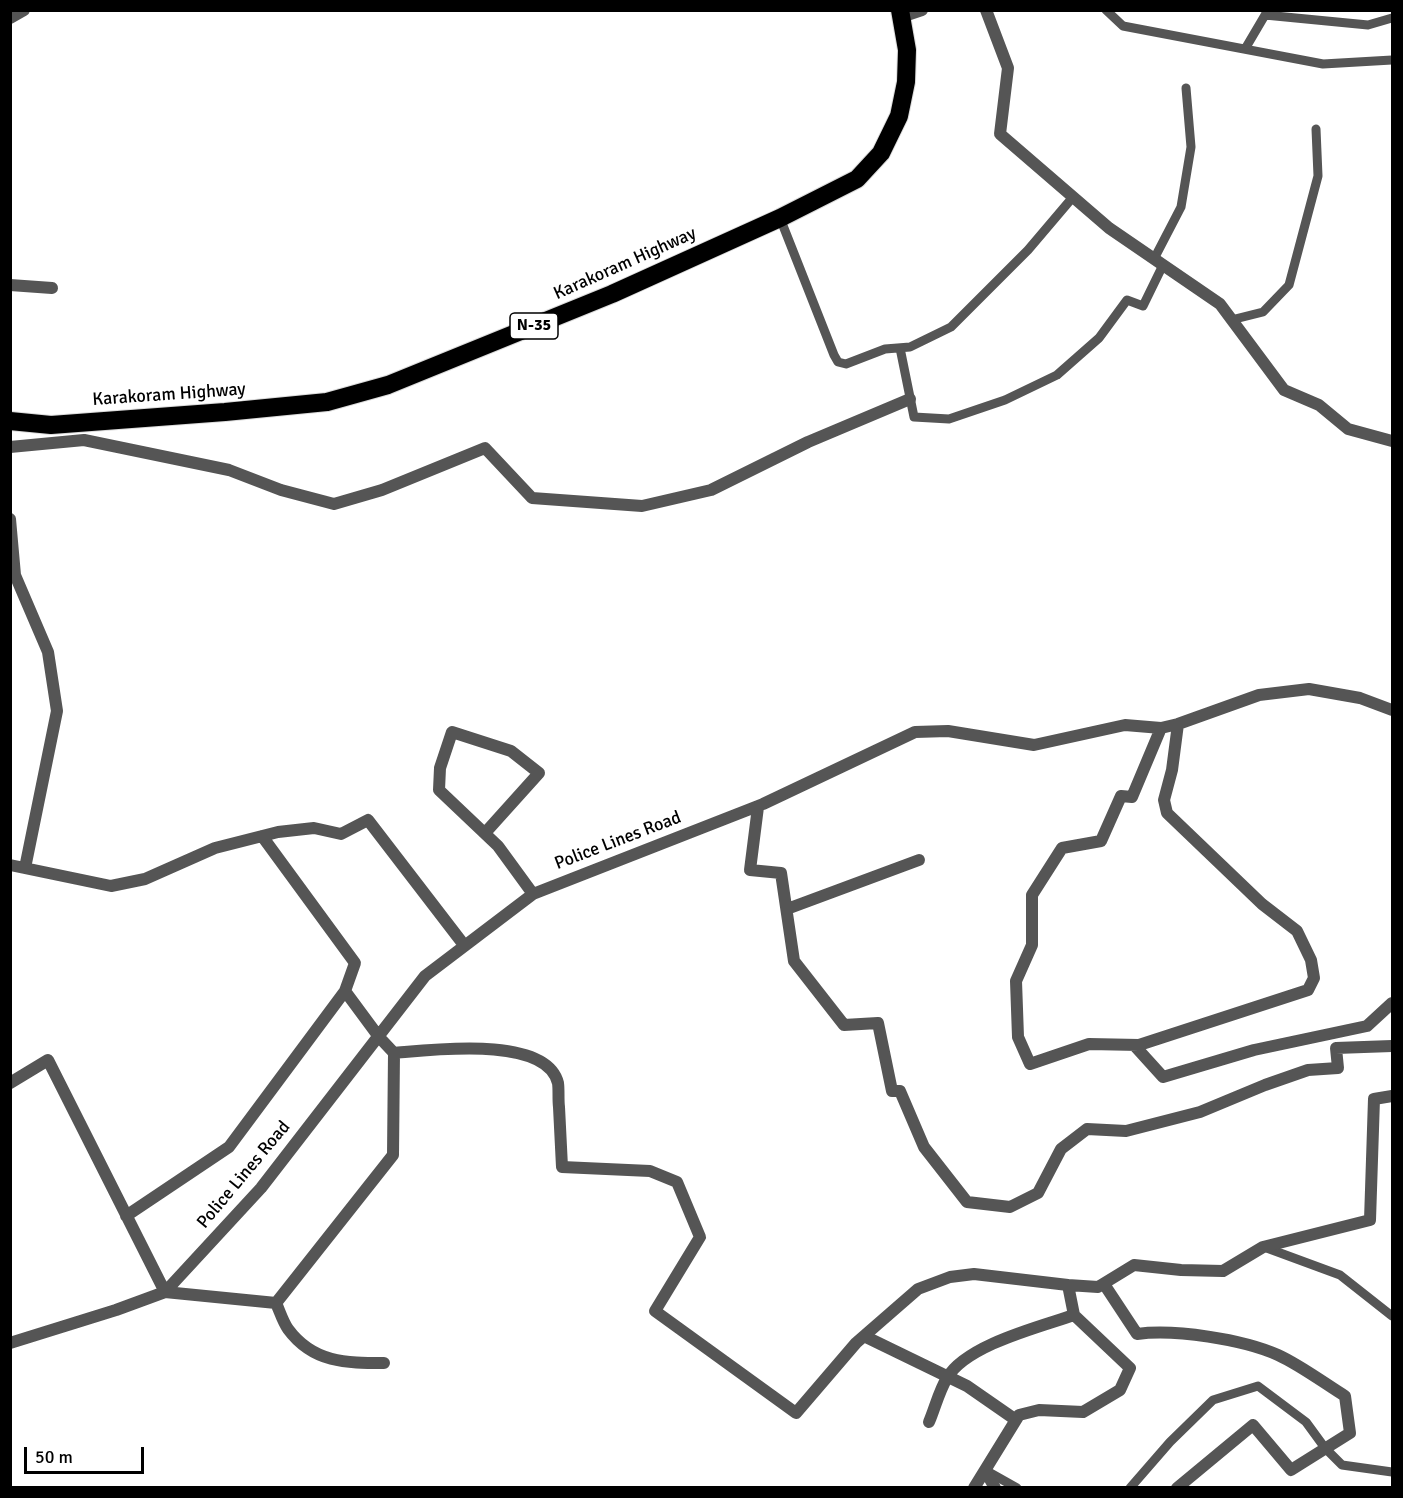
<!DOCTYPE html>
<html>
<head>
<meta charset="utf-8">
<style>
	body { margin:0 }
	#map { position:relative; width:1403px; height:1498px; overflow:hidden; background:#fff; font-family:Signika,sans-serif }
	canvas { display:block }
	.frame { position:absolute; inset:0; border:12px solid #000; pointer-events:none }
	.scale { position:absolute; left:24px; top:1447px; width:120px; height:27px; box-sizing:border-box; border:3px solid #000; border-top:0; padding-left:8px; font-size:18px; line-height:21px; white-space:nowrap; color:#000; -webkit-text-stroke:4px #fff; paint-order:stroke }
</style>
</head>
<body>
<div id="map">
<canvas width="1403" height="1498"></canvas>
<div class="frame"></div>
<div class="scale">50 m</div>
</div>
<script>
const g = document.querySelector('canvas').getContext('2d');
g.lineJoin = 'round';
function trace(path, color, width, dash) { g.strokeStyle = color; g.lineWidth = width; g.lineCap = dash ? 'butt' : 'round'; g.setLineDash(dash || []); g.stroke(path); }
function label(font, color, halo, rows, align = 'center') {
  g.font = font + ' Signika,sans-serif'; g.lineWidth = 4.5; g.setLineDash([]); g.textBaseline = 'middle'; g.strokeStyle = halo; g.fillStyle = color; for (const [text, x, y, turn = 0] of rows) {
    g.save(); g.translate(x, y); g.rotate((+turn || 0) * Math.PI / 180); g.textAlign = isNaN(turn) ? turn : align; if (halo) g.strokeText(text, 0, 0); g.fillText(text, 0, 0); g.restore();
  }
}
const highway = new Path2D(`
	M10 421 51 425 225 412 327 402 388 385 612 294 780 218 857 179 881 153 899 116 906 82 907 50 900 10`);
trace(highway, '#dbdbdb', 20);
trace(new Path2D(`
	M1106 10 1123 26 1323 64 1392 60
	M1265 15 1368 25 1392 18
	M1245 49 1268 10
	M780 218 834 355 838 362 846 364 885 349 910 347 951 327 1028 250 1073 197
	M1154 259 1181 207 1191 147 1186 88
	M1231 320 1263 312 1289 285 1318 176 1316 129
	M900 348 914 417 949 419 1005 400 1057 375 1099 338 1127 300 1143 306 1163 265
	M1264 1247 1340 1275 1392 1316
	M985 1470 1017 1488
	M1130 1488 1170 1442 1213 1400 1258 1386 1306 1422 1325 1448 1342 1465 1392 1472`), '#555', 9);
trace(new Path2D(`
	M986 10 1008 68 1000 134 1109 228 1220 304 1284 390 1319 405 1348 429 1392 441
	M901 17 922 10
	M10 18 24 10
	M10 285 52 288
	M10 447 84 440 229 470 281 490 334 504 382 490 485 448 532 498 642 506 711 490 808 442 910 399
	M10 519 15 575 48 652 57 711 25 868
	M1161 728 1132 797 1121 796 1101 841 1062 848 1032 895V945L1016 981 1018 1037 1030 1064 1089 1044 1139 1045 1308 990 1314 978 1311 960 1297 931 1262 904 1167 813 1164 800 1172 770 1178 724
	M758 807 750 870 781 873 794 961 844 1025 878 1023 892 1091H900L924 1147 967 1202 1010 1207 1038 1193 1061 1149 1087 1129 1126 1131 1200 1112 1265 1085 1308 1070 1338 1068 1336 1048 1392 1046
	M485 833 539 773 511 751 452 732 440 768 439 790 498 846 533 894
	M262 836 355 963 345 991 379 1037 394 1053C431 1050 546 1035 558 1083 559 1090 558 1099 559 1107 560 1127 561 1147 562 1167L650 1171 677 1182 700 1237 655 1311 796 1413 856 1343 918 1289 950 1277 974 1274 1068 1285
	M10 865 111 886 145 879 215 848 278 832 314 828 341 834 368 820 464 945
	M787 909 919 860
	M1134 1045 1163 1077 1254 1050 1367 1026 1392 1003
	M10 1083 48 1060 165 1292 276 1303
	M126 1216 229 1147 345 991
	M1104 1284 1137 1334C1175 1329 1242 1339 1278 1355 1300 1365 1324 1383 1345 1396L1350 1433 1291 1470 1253 1425 1177 1488
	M276 1303 393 1155 394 1053
	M276 1303C280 1312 283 1322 288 1329 313 1363 346 1363 384 1363
	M864 1336 967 1386 1016 1420
	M10 1343 116 1310 165 1292 261 1188 425 976 533 894 763 804 915 732 948 731 1034 745 1125 725 1161 728 1178 724 1259 695 1309 689 1360 698 1392 710
	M929 1422C935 1408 939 1391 947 1378 966 1345 1039 1327 1074 1315
	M985 1470 995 1488
	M974 1488 1019 1415 1039 1410 1083 1412 1120 1390 1130 1368 1074 1315 1068 1285 1098 1287 1134 1265 1181 1270 1223 1271 1263 1247 1370 1220 1374 1099 1392 1096`), '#555', 12);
trace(highway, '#000', 18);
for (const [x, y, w] of [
	[534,326,48]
]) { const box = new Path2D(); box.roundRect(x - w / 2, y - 13, w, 26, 4.5); g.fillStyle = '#fff'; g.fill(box); trace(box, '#000', 1.5); }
label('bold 16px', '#000', null, [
	["N-35",534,326]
]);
label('18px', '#000', '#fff', [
	["Karakoram Highway",625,264,-24],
	["Karakoram Highway",169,395,-4],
	["Police Lines Road",618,841,-21],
	["Police Lines Road",244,1175,-50]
]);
</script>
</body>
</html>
